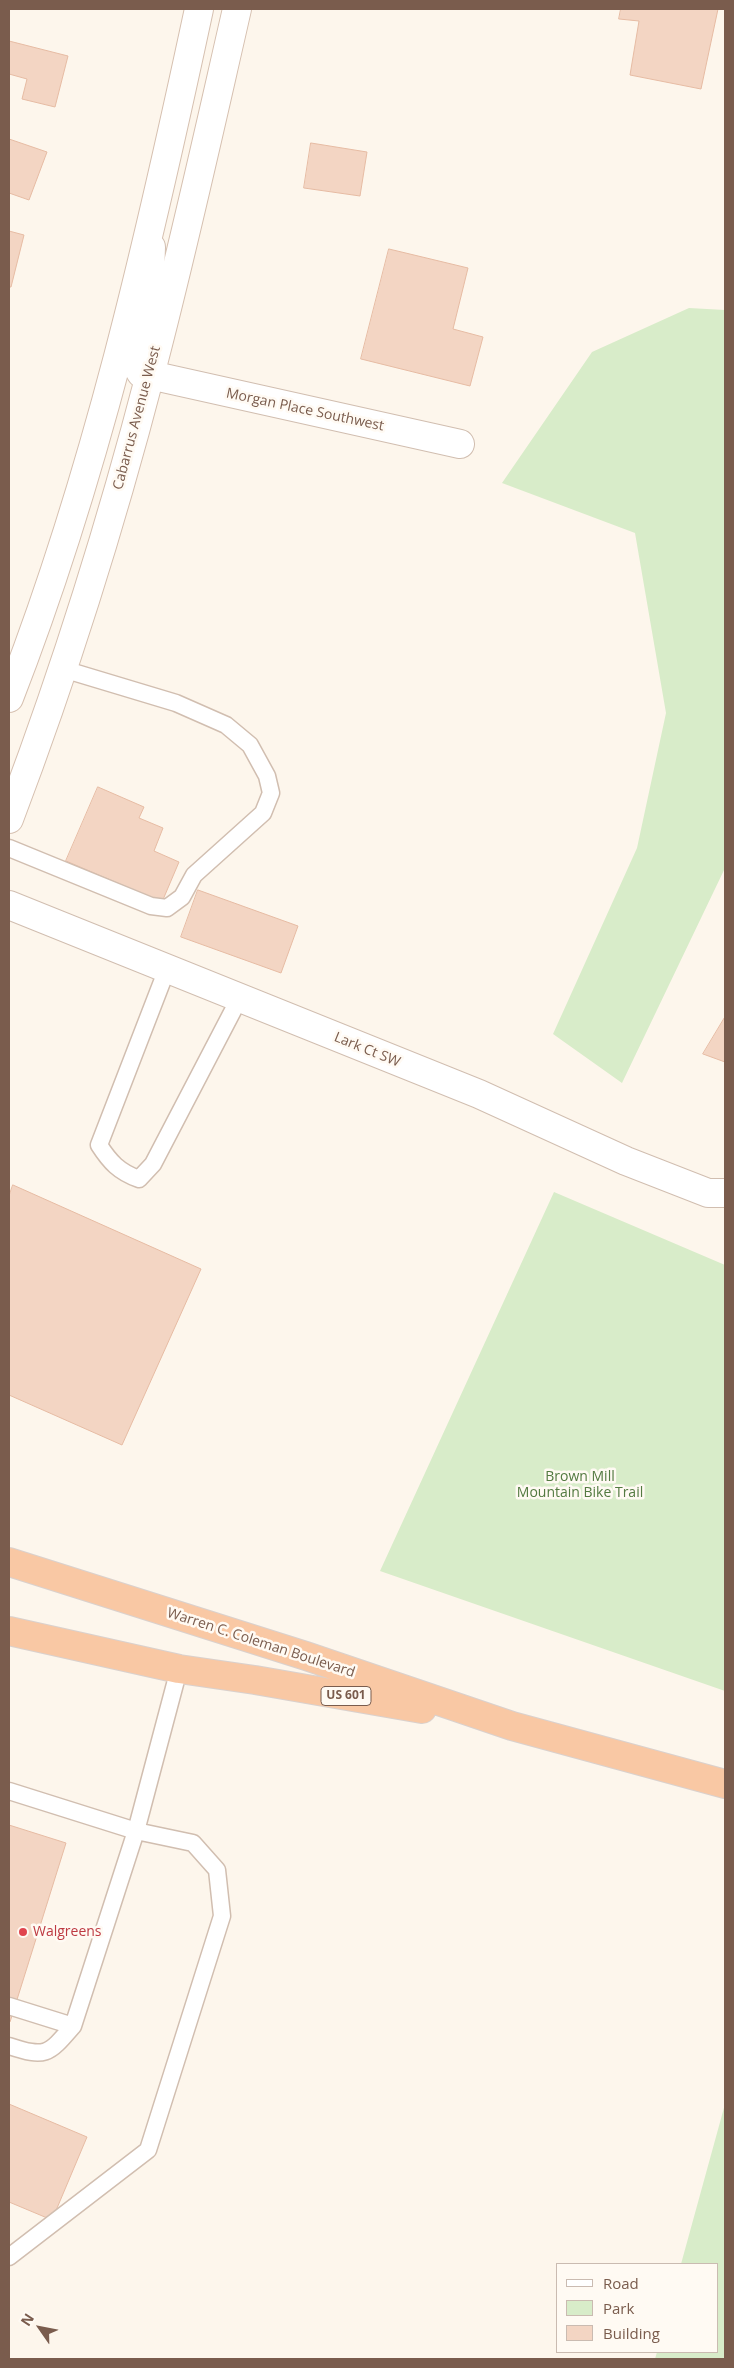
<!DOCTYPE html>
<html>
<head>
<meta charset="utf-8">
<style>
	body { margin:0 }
	#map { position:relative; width:734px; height:2368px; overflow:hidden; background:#fdf6ec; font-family:"Open Sans",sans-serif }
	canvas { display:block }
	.frame { position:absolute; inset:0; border:10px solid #7a5c4d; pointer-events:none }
	.legend { position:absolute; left:556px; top:2263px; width:162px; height:90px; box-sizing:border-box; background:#fffaf3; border:1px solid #cabbb1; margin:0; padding:6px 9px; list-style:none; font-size:15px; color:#7a5c4d }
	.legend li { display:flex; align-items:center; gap:10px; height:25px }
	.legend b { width:25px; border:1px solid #cabbb1 }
	.north { position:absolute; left:15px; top:2303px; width:50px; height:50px; -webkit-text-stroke:4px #fffaf3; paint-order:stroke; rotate:303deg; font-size:14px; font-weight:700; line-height:20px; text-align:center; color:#7a5c4d }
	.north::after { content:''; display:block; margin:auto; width:18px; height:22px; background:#7a5c4d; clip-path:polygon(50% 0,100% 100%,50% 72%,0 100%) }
</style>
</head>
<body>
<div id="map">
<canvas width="734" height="2368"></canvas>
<div class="frame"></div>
<ul class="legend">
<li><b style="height:6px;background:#fff"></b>Road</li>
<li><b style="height:14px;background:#d8ecc9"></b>Park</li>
<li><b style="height:14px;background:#f3d5c3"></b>Building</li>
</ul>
<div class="north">N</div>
</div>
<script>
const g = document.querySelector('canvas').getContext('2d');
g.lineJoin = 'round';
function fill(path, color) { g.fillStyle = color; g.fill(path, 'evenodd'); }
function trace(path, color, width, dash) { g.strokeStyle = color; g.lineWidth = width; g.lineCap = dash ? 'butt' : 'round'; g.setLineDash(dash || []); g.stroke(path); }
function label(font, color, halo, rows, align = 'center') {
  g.font = font + ' "Open Sans",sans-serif'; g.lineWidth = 5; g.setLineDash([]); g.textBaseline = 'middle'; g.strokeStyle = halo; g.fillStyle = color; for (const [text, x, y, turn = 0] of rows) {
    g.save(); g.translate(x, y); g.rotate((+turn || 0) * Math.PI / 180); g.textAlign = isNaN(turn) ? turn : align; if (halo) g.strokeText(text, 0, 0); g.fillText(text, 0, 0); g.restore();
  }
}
fill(new Path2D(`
	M689 308 725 310V868L622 1083 553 1034 637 848 666 713 635 533 502 483 592 352Z
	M554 1192 725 1265V1691L380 1571Z
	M725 2104V2357L722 2359H655L657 2352H718V2264H681Z`), '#d8ecc9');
const building = new Path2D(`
	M621 9H718L701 89 630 75 639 21 619 19Z
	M9 41 68 56 55 107 22 99 27 79 9 74Z
	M9 139 47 152 29 200 9 193Z
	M311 143 367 152 360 196 304 188Z
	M9 231 24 235 11 287H9Z
	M389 249 468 268 453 329 483 337 470 386 361 359Z
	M98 787 144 807 139 818 163 828 154 851 179 862 162 902 66 861Z
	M198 890 298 926 281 973 181 937Z
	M725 1017V1062L703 1054Z
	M13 1185 201 1269 122 1445 9 1395V1196Z
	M9 1825 66 1843 10 2022H9Z
	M9 2104 87 2137 52 2220 9 2202Z`);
fill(building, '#f3d5c3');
trace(building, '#e6bba3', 1);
const service = new Path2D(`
	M9 848 151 906 167 908 182 897 194 875 263 813 271 793 267 776 250 745 226 725 176 703 63 669
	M167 969 99 1145C110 1162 119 1172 139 1179L153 1164 239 999
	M9 1791 136 1831 193 1843 217 1870 222 1916 148 2150 9 2257
	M9 2006 73 2026
	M9 2046C46 2058 48 2055 73 2026L136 1831 179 1669`);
const minor = new Path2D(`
	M151 247 149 302 135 363 141 373 460 444
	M9 905 479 1094 626 1161 708 1193H725`);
const secondary = new Path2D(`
	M9 698C96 475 149 242 199 9
	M9 819C64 674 111 525 150 375 182 254 209 131 237 9`);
const trunk = new Path2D(`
	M9 1562 306 1656 512 1726 725 1784
	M9 1631 179 1669 255 1680 422 1709`);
trace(service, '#d1beb0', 19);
trace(minor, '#d1beb0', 30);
trace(secondary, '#d6c0b0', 30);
trace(trunk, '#dad1cd', 30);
trace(service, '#fff', 16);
trace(minor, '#fff', 28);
trace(secondary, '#fff', 28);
trace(trunk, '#f9c8a4', 28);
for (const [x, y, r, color] of [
	[23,1932,5,"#e0444e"]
]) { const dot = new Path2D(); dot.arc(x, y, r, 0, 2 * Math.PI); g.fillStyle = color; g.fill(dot); trace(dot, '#fffaf3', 2); }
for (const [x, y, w] of [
	[346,1696,50]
]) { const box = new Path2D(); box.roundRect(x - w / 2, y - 9.5, w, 19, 4); g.fillStyle = '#fffaf3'; g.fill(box); trace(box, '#7a5c4d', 1); }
label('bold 12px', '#7a5c4d', null, [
	["US 601",346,1696]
]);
label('14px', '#7a5c4d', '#fffaf3', [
	["Morgan Place Southwest",305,410,12],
	["Cabarrus Avenue West",137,418,-75],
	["Lark Ct SW",367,1050,22],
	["Warren C. Coleman Boulevard",261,1643,18]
]);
label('14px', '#537a41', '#fffaf3', [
	["Brown Mill",580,1477],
	["Mountain Bike Trail",580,1493]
]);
label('14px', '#be3a42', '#fffaf3', [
	["Walgreens",33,1932]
], 'left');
</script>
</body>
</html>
